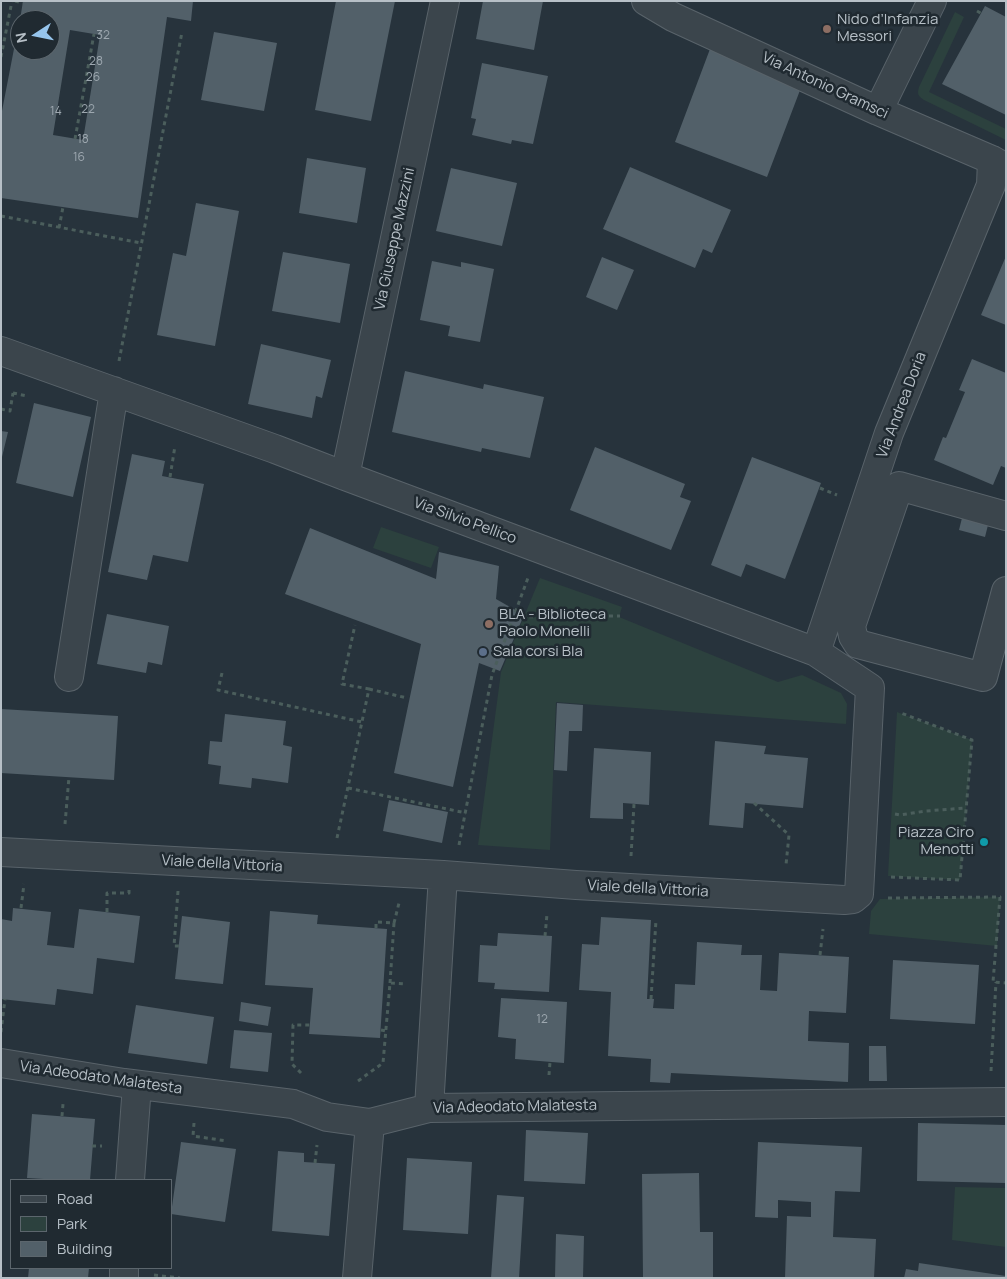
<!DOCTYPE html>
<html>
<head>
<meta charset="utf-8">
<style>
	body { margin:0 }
	#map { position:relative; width:1007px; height:1279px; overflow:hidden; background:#27333c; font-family:Manrope,sans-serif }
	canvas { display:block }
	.frame { position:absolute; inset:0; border:2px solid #b7c0c7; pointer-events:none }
	.legend { position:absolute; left:10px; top:1179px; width:162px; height:90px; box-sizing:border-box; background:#202a31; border:1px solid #5c666d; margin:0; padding:6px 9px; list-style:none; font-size:15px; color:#b7c0c7 }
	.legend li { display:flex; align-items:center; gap:10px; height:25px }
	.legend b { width:25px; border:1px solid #5c666d }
	.north { position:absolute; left:10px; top:10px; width:50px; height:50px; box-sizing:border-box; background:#202a31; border:1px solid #5c666d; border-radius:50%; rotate:259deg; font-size:14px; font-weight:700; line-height:20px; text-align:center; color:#b7c0c7 }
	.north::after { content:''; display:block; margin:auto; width:18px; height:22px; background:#96c5ed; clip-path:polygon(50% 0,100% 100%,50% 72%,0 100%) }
</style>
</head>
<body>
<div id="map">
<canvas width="1007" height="1279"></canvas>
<div class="frame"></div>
<ul class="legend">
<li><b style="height:6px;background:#3b454c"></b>Road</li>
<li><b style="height:14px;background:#2c413e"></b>Park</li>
<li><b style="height:14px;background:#526069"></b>Building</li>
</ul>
<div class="north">N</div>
</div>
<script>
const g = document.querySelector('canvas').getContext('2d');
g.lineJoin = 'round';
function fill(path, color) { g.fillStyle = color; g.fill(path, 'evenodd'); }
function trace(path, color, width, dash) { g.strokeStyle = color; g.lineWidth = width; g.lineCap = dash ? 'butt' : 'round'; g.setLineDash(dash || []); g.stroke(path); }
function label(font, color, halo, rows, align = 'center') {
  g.font = font + ' Manrope,sans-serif'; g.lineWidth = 5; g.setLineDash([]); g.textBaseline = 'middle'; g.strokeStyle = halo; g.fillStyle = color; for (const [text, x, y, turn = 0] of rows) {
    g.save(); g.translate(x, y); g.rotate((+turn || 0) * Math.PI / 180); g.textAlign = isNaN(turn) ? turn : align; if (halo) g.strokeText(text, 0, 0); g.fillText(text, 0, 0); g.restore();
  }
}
fill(new Path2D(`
	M955 12 964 17 929 92 1006 129V140L924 100C918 96 917 94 919 87Z
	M381 527 439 547 431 568 373 548Z
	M540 578 622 607 619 617 778 682 802 675 841 693 847 704 846 724 556 702 550 850 478 845 501 672Z
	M897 712 972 740 960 880 888 876Z
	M1000 897 997 946 869 934 871 911 880 899Z
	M955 1187 1006 1188V1247L952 1240Z`), '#2c413e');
fill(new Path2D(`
	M23 1H193L191 21 167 17 138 218 1 198V116L19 23H20V50H50V20H20ZM70 30 100 35 83 140 53 135Z
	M336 1H395L371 121 315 110Z
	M483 1H543L534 50 476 39Z
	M985 6 1006 17V115L942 84Z
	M214 32 277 43 264 111 201 100Z
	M710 49 802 85 767 177 675 142Z
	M482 63 548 76 533 144 512 140 511 144 472 135 476 119 471 118Z
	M307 158 366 168 357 223 299 213Z
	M630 167 731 210 712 253 703 249 695 268 603 229Z
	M451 168 517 183 502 246 436 231Z
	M196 203 239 211 215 346 157 335 173 253 186 256Z
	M283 252 350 264 340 323 272 311Z
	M1006 256V325L981 315Z
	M602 257 634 270 617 310 586 297Z
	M432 261 461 267V262L494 269 480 342 448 336 450 326 420 320Z
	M261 344 331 360 322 398 316 396 312 418 248 404Z
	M972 359 1006 373V468L1001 466 993 485 934 460 943 437 946 438 965 392 959 390Z
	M405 371 483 389 484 384 544 397 530 458 482 448 481 452 392 432Z
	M34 403 91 417 73 497 16 483Z
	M1 431 8 432 2 457H1Z
	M595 447 685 484 680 497 691 501 671 550 570 510Z
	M132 454 165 461 162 476 204 484 188 562 153 555 147 580 108 572Z
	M752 457 821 483 785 579 746 564 741 577 711 565Z
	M964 510 990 517 985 537 959 530Z
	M310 528 436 579 439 552 499 566 496 599 524 615 500 671 479 663 453 787 394 773 421 644 285 594Z
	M107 614 169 626 162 665 148 662 146 673 97 664Z
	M557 703 583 705 582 731H569L567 771 554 770Z
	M1 709 118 716 114 780 1 773Z
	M225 714 286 721 283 745 292 747 288 783 252 778 251 788 219 784 221 766 208 764 210 741 222 742Z
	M715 741 766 746 764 754 808 758 803 808 745 803 743 828 709 825Z
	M594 748 651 752 649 805 623 803V819L590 818Z
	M389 800 448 812 442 843 383 831Z
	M13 908 51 912 47 945 74 948 79 909 140 916 134 963 97 958 93 994 57 989 55 1005 1 999V919L12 921Z
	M270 911 318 915 317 924 387 929 380 1038 309 1034 313 988 265 985Z
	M182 916 230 922 223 984 175 979Z
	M601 917 651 920 647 999H654L653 1008 674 1009 675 984 695 985 697 942 742 945 741 955H762L760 990 777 991 779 953 849 957 846 1013 809 1011 808 1041 849 1043 848 1082 671 1073 670 1083 650 1082 651 1059 608 1056 611 992 579 990 582 944 599 945Z
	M498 933 552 936 549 992 494 989 495 983 478 982 480 945 497 946Z
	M893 960 979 965 975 1024 890 1019Z
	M501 998 567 1002 564 1063 515 1059 516 1039 498 1037Z
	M241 1002 271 1007 268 1026 239 1021Z
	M136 1005 214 1017 207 1064 128 1053Z
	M234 1030 272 1033 268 1072 230 1068Z
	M869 1046H886L887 1081H869Z
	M32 1114 95 1119 90 1180H60L27 1178Z
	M918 1123 1006 1125V1183L917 1181Z
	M526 1130 588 1133 585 1184 524 1181Z
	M181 1142 236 1149 225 1222 171 1214Z
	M758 1142 862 1147 860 1192 835 1191 833 1237 876 1239 874 1278H785L787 1216 811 1217V1202L778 1200V1218L755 1217Z
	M278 1151 304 1153V1162L335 1164 329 1236 272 1231Z
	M407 1158 472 1162 468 1234 403 1230Z
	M699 1173 700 1232H713V1278H643L642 1174Z
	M497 1195 524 1197 519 1278H491Z
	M556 1234 584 1236 583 1278H555Z
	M919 1263 1006 1276V1278H904L906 1269 918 1271Z
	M29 1268H89L88 1278H28Z`), '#526069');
const minor = new Path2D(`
	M646 1 673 17 878 111 992 160 1006 168
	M878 111 932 1
	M1 351 275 449 345 476 816 652 870 688 859 894 853 899 844 900 576 885 443 875 1 852
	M345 476 445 1
	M1006 516 899 486 851 626 853 636 858 644 983 677 1006 591
	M816 652 889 433 991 185 992 160
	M69 677 114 391
	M1 1063 124 1083 293 1104 327 1117 370 1123 429 1108 1006 1102
	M429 1108 443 875
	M130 1180 137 1085
	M124 1278V1268
	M357 1278 370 1123`);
trace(minor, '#59636a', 30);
trace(new Path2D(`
	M15 1 23 3
	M977 11 982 14
	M1 57 12 1
	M75 139 94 34
	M1 216 141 243
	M59 228 63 207
	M119 361 182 32
	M13 393 27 396
	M1 409 10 411 13 393
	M170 477 175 446
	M820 488 837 495
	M513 617 620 616
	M222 673 218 690 362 722
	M369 689 407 698
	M348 788 466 813
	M754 803 789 835 786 865
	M895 814 900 815 926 811 966 808
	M65 824 69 777
	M337 838 369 689 342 684 355 625
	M459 845 492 675 528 578
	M631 856 634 804
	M891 877 960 880 972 740 901 713
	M178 891 174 946H179
	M888 898 1000 897 993 982 1006 983
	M21 908 24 884
	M107 912V893H129V890
	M376 928V922L394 923 399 903
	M545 936 547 914
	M820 955 823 929
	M390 983 394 923
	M651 999 656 920
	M381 1030 386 1031
	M1 1032 5 999
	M991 1071 996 982
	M301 1073 292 1064 293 1025H310
	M549 1075 550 1062
	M358 1081 383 1063 390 983 406 984
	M62 1116 63 1104
	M194 1123 193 1136 227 1141
	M92 1146H102
	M315 1163 317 1145
	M154 1275 180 1278`), '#4b5e5c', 3, [4, 4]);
trace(minor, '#3b454c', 28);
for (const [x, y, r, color] of [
	[827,29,5,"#8d6e63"],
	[489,624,5,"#8d6e63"],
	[483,652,5,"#5c6f8a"],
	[984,842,5,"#0f9aa8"]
]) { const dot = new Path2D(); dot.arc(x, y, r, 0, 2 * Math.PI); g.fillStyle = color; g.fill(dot); trace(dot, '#202a31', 2); }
label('12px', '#9ea8b0', null, [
	["32",103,36],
	["28",96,62],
	["26",93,78],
	["22",88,110],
	["14",56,112],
	["18",83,140],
	["16",79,158],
	["12",542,1020]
]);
label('15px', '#b7c0c7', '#202a31', [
	["Nido d’Infanzia",837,20],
	["Messori",837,37],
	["BLA - Biblioteca",499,615],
	["Paolo Monelli",499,632],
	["Sala corsi Bla",493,652],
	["Piazza Ciro",974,833,"right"],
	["Menotti",974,850,"right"]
], 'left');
label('15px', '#b7c0c7', '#202a31', [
	["Via Antonio Gramsci",825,86,25],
	["Via Giuseppe Mazzini",395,239,-78],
	["Via Andrea Doria",902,405,-69],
	["Via Silvio Pellico",465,521,20],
	["Viale della Vittoria",222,864,3],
	["Viale della Vittoria",648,889,3],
	["Via Adeodato Malatesta",101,1078,8],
	["Via Adeodato Malatesta",515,1107,-1]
]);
</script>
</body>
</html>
